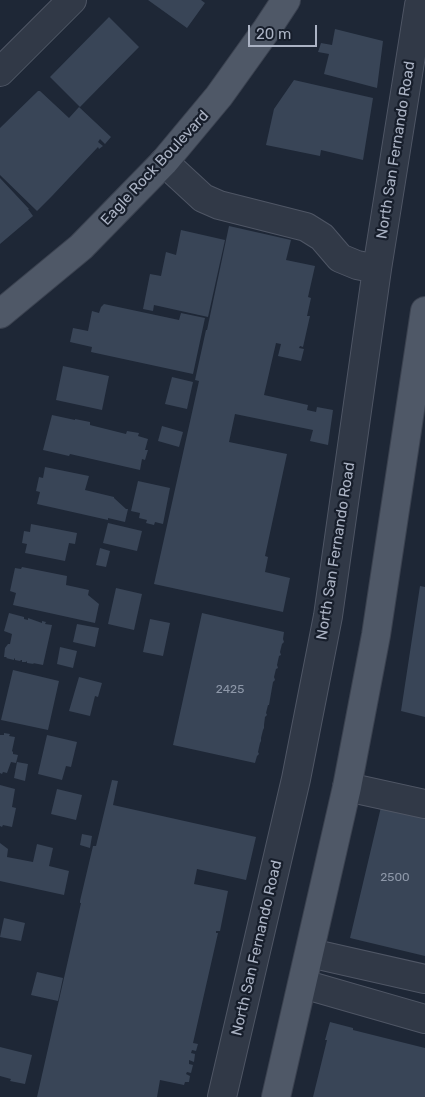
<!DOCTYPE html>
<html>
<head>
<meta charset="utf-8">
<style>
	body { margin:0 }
	#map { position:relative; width:425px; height:1097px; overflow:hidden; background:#1e2736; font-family:Rubik,sans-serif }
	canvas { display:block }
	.scale { position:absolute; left:248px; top:25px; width:69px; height:22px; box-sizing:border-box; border:2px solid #abb3c4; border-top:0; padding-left:6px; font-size:15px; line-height:18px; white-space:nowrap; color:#abb3c4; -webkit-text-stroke:4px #171e2b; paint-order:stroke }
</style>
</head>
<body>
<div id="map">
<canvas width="425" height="1097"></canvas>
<div class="scale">20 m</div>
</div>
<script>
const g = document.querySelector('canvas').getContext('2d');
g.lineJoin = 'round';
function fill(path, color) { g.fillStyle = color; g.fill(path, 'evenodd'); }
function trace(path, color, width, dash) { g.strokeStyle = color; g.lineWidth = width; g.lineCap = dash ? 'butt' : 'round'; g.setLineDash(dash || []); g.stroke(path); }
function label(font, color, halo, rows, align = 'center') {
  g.font = font + ' Rubik,sans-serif'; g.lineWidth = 4.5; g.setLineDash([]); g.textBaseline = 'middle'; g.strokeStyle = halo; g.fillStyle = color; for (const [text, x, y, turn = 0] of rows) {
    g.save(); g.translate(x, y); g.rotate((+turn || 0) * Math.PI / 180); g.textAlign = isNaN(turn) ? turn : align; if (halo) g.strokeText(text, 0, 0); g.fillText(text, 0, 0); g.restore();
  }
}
fill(new Path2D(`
	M148 0H201L205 3 187 28Z
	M109 17 139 47 80 107 50 77Z
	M335 29 383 41 377 88 324 74 329 54 318 52 321 43 332 45Z
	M294 80 373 98 363 160 321 150 320 156 266 145 274 109Z
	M38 91H40L69 118 79 107 111 137 105 144 100 139 98 142 103 146 99 149 98 147 52 196 37 211 0 175V128Z
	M0 178 29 209H28L33 216 0 244Z
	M229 226 291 240 286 260 315 266 308 297 311 298 307 316H310L303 347 300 346 299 348 304 349 301 361 278 356 281 344 276 343 264 395 308 405 307 410 316 412 317 407 333 410 328 445 310 441 313 430 235 414 229 442 287 454 265 556 268 557 265 572 290 578 283 612 154 584 199 381 195 380 206 330H207Z
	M181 230 225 240 208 317 154 305 153 311 143 309 150 274 161 276 166 252 176 255Z
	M104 304 179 320 181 313 205 318 193 374 91 352 92 347 70 342 73 328 88 331 92 311 99 313 101 307Z
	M63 366 109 376 102 410 56 400Z
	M172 377 193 382 187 409 165 404Z
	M52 415 75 420V419L90 422V425L126 434 127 431 139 433 138 436 148 439 145 450H148L145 460 142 459 140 470 70 454 69 456 43 450Z
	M162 426 183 432 179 447 158 441Z
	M45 467 89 476 85 490 114 497V498L126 509H128L125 522 108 518V520L37 504 40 492 36 491 39 477 43 478Z
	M138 481 170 488 163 524 155 522 154 525 146 523 147 520 139 518 140 513 131 511Z
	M108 523 142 531 137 551 103 543Z
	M31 524 77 533 75 544 69 543 65 561 25 553 27 544 22 543 24 531 30 532Z
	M100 548 110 551 106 567 96 565Z
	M22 567 67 576 66 585 89 590 88 595 99 604 95 623 13 605 16 593 10 591 15 568 21 569Z
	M420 586 425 587V717L401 711Z
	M116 588 142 594 134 630 108 624Z
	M9 613 24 617V619L28 620V618L42 623V621L46 622 45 624 52 625 43 665 33 663 34 664 27 663V661L26 662H22V660H21L20 661 15 660V659L14 658V660L6 658 7 657H4L5 648 8 644H10L12 634 4 631Z
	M202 613 284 632 283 639 284 642 282 644 280 652 281 655 279 656 277 665 278 668 276 669 274 677 275 680 273 682 269 705H268L266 713 267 715 265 717 264 725V728L263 730 261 738V741L260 743 258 752 259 754 257 756 255 763 173 745Z
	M150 619 170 623 163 656 143 652Z
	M77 624 99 628 95 647 73 642Z
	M60 647 77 651 73 668 57 664Z
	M13 670 59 681 48 730 1 720Z
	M79 677 102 683 98 697 95 696 90 716 69 711Z
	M4 733 10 734 9 736 15 737 12 751 13 752V754L18 755 16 763 11 762 7 773 3 772 2 774 0 773V735H4Z
	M47 735 77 742 71 767 66 766 62 780 38 774Z
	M17 762 28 764 25 781 14 778Z
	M112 780 118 781 113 805 256 837 246 880 197 869 194 884 228 891 220 931H216V933H218L193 1043 198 1044 196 1051 192 1050 191 1053 195 1054 194 1062 189 1060V1064L193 1065 191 1073 187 1072 186 1074 190 1076 189 1082H185L184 1085 160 1080 157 1097H37L81 903H80V901L93 846H96Z
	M0 785 15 789 12 807 16 808 12 827 3 825 2 827 0 826Z
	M57 789 82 795 76 820 51 814Z
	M381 807 425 818V956L350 938Z
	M82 834 92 836 90 848 80 845Z
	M0 843 8 849 7 857 33 862 37 844 53 848 49 866 69 871 64 895 0 881Z
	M4 918 25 923 21 941 0 937Z
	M37 972 63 978 58 1001 31 995Z
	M330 1022 353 1028V1030L425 1048V1097H313L327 1040H325Z
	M0 1047 32 1055 25 1084 10 1081 11 1079 0 1076Z`), '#394557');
const minor = new Path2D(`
	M0 72 72 0
	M164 162 203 198 219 205 306 227 322 237 340 258 357 265 377 269
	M347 787 425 804
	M310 953 425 979
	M303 984 425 1019
	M222 1097 296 779 328 616 377 269 419 5 422 0`);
const major = new Path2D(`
	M0 314 81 247 164 162 219 96 267 29 286 0
	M276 1097 347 787 376 635 425 311`);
trace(minor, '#4f5665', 30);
trace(major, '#3b4250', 30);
trace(minor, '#313947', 28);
trace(major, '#4f5867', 28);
label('12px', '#8e98a9', null, [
	["2425",230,690],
	["2500",395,878]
]);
label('15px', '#abb3c4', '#171e2b', [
	["North San Fernando Road",396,150,-81],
	["Eagle Rock Boulevard",155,168,-47],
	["North San Fernando Road",336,551,-81],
	["North San Fernando Road",257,948,-77]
]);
</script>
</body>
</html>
